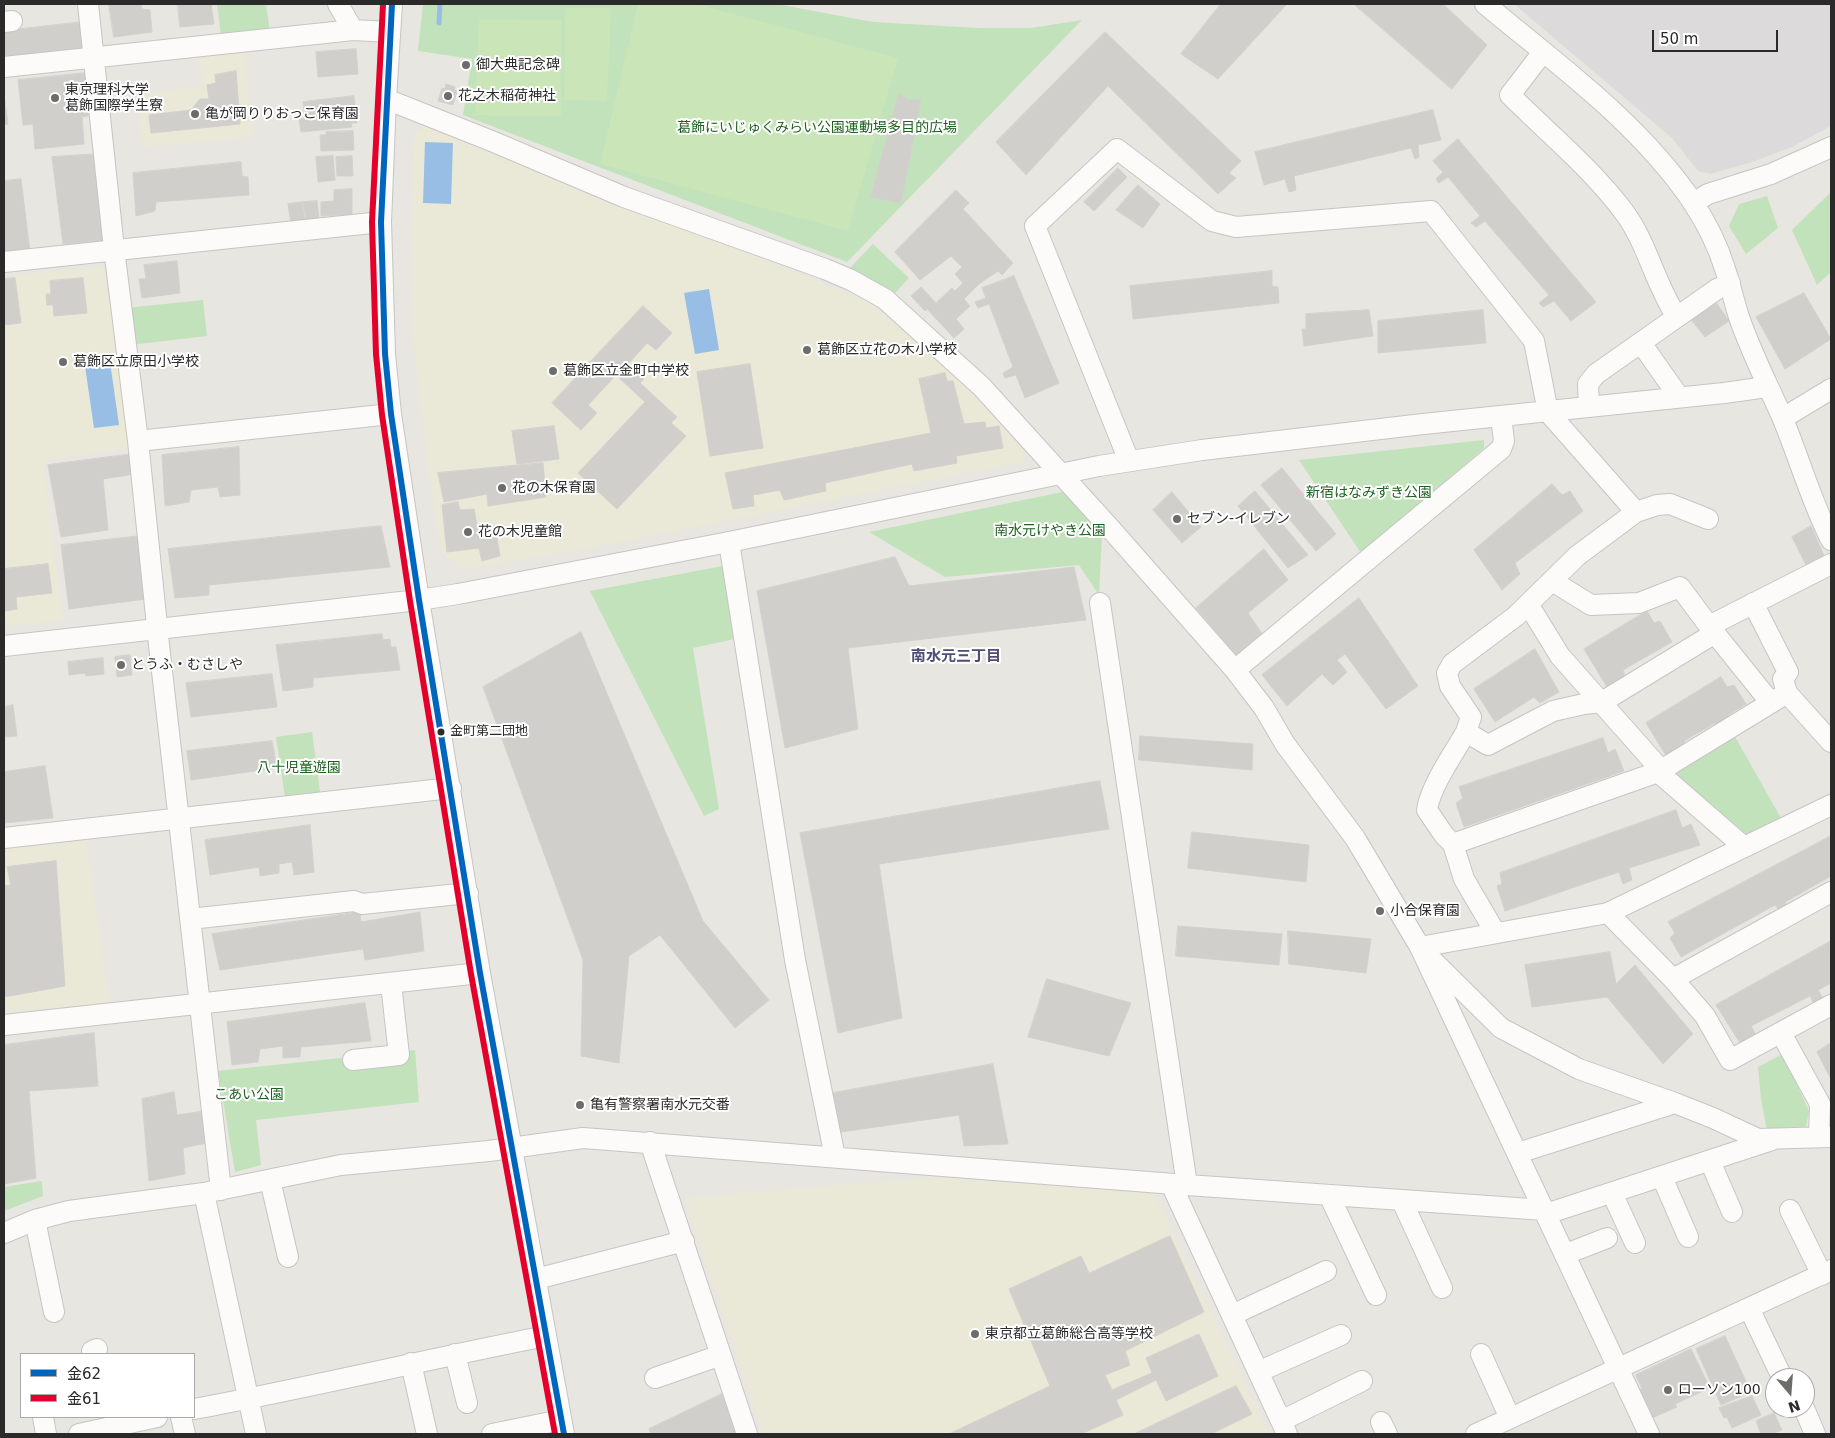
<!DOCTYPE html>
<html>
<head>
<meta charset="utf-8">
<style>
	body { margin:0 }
	#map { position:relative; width:1835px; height:1438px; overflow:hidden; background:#e8e6e0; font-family:"DejaVu Sans","Noto Sans JP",sans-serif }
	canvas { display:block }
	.frame { position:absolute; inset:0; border:5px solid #2a2a2a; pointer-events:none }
	.legend { position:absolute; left:20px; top:1353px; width:175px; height:65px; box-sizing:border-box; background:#fff; border:1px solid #aaa; margin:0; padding:6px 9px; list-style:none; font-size:15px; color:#2a2a2a }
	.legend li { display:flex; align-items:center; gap:10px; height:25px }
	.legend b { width:25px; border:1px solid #aaa }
	.north { position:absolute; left:1765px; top:1368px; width:50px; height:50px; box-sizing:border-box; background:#fff; border:1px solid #aaa; border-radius:50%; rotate:162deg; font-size:14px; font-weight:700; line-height:20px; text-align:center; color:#2a2a2a }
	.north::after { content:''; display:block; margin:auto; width:18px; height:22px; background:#6c6c6a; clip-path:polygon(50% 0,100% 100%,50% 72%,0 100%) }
	.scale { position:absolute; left:1652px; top:30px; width:126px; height:22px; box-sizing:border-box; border:2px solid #2a2a2a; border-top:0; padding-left:6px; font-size:15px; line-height:18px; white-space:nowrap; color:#2a2a2a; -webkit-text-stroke:4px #fff; paint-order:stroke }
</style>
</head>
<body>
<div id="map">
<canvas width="1835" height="1438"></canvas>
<div class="frame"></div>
<ul class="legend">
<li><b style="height:6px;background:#0065bd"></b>金62</li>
<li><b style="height:6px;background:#e4002b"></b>金61</li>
</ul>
<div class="north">N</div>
<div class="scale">50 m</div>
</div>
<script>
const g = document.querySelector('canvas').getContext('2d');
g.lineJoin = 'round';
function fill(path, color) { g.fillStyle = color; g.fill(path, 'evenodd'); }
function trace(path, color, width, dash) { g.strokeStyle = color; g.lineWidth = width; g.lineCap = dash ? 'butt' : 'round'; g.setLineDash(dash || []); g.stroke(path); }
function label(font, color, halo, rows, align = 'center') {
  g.font = font + ' "DejaVu Sans","Noto Sans JP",sans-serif'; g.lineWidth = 4; g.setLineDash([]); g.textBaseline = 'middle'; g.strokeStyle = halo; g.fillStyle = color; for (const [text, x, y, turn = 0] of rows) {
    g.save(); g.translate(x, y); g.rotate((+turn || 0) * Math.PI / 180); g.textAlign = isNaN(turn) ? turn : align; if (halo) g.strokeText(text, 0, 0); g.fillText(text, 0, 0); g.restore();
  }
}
fill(new Path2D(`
	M1514 4H1831V126L1792 147 1752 162 1710 174 1698 171 1672 138Z`), '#dddadb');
fill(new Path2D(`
	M244 48 252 137 143 147 138 92 203 87 198 51Z
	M430 124 884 308 973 391 1023 450V462L579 550 462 569 441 553 423 427 411 318 414 134Z
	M111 266 132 448 43 461 63 620 4 627V276Z
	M86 835 110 1006 4 1018V845Z
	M934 1177 1153 1192 1269 1434H763L684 1198Z`), '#eae8d6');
fill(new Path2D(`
	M217 4H266L270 32 221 36Z
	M423 4H776L873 22 979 28H1031L1082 20 847 262 463 115 472 59 418 51Z
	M1831 192V272L1817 285 1792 230Z
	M1767 196 1778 228 1746 254 1729 226 1739 204Z
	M873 244 909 278 894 294 850 268Z
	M203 300 207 336 130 345 126 308Z
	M1484 440V448L1361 553 1299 460Z
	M1067 491 1102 534 1099 595 1079 565 945 577 869 532Z
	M728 565 739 638 693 648 719 809 704 816 590 591Z
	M312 732 321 799 286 803 276 737Z
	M1733 733 1782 820 1750 837 1670 771Z
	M415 1050 419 1102 256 1120 261 1165 235 1172 218 1071Z
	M1783 1054 1809 1111 1806 1127 1767 1131 1761 1099 1758 1067Z
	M42 1181 43 1196 4 1211V1187Z`), '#c2e2bb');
fill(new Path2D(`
	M638 4H696L898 58 848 231 600 164Z
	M565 8H611L607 101 564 100Z
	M479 19 562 20 561 116 475 115Z`), '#cae5b8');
fill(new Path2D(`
	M425 142 453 143 451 204 423 203Z
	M709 289 719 350 695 354 684 293Z
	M110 362 119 425 94 428 85 366Z`), '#98bee5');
trace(new Path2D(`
	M439 23 440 4`), '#98bee5', 5);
const building = new Path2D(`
	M109 4H141L142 9 150 10 152 32 114 37Z
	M178 4H211L214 24 180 27Z
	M1221 4H1287L1218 79 1181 54Z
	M1354 4H1443L1487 45 1452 89Z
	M83 22 86 51 4 60V31Z
	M1105 32 1241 161 1229 173 1236 178 1218 194 1108 86 1026 175 996 142Z
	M356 49 358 74 318 77 316 52Z
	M236 71 240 124 151 133 149 115 191 110 200 99H209L207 85 216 83 215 75Z
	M86 73 92 115 82 117 84 144 35 149 33 124 23 125 18 80Z
	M446 84 455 87 454 90 457 91 453 105 438 101 442 88 445 89Z
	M899 93 908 100 921 99 901 203 871 197Z
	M4 95 8 124 4 125Z
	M354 96 357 123H351L352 127 301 132 299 119 305 118 303 102Z
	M1433 110 1441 140 1418 145 1419 157 1415 159 1411 148 1294 176 1296 190 1289 192 1285 179 1264 185 1255 152Z
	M353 131 354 150 321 151 320 135H326V132Z
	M1458 139 1596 302 1571 321 1554 301 1543 307 1539 303 1549 295 1485 221 1476 227 1471 223 1480 216 1448 177 1439 183 1436 179 1443 172 1433 161Z
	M98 154 110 240 63 244 52 157Z
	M333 156 335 180 318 182 316 157Z
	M352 156 353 176H337L336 157Z
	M241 162 242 176 248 177 249 195 156 202 155 211 136 216 133 173Z
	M1118 168 1127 177 1094 211 1084 202Z
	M21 179 30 252 4 255V181Z
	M1138 185 1160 204 1143 228 1116 210Z
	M352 189V219H341V215L321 216V202L334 201V190Z
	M956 190 969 203 963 209 1013 263 1002 275 998 271 979 284 964 299 970 306 956 319 964 329 954 338 927 309 925 311 911 296 921 287 936 303 952 288 955 291 963 283 955 274 962 267 951 256 920 280 895 252Z
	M317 201 319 219 306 221 303 202Z
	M302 202 305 222 291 224 288 204Z
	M177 261 180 293 142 298 139 279H146L144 265Z
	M1272 271V286L1278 287 1279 303 1133 319 1130 286Z
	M1014 276 1059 383 1025 398 1016 375 1005 378 1003 373 1013 367 989 304 978 308 975 302 986 298 982 288Z
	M15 278 21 323 4 325V279Z
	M83 278 87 313 54 316 53 305H47L46 294H51L50 281Z
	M1804 293 1831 339 1785 369 1756 317Z
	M1710 294 1729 321 1705 337 1685 312Z
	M643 306 672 333 656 350 647 343 628 364 644 379 640 383 677 417 671 423 686 436 617 509 578 473 645 402 616 375 588 405 597 413 581 430 552 403Z
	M1369 310 1373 336 1304 346 1302 329H1306V314Z
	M1483 310 1486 343 1378 353V321Z
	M750 364 763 448 710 456 697 372Z
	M945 373 947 381H953L964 424 985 422 986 428 999 426 1003 448 956 456 957 463 914 471 912 464 825 483 826 491 784 500 780 490 753 495 754 506 733 509 725 473 931 433 919 379Z
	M554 426 559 459 517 464 512 431Z
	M239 447 240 495 220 497 218 487 191 490 189 502 165 506 162 455Z
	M133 454 135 474 103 479 108 530 61 537 48 465Z
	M543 463 546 497 488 506 487 494 444 502 438 473Z
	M1282 468 1336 534 1316 551 1261 485Z
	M1552 484 1562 495 1570 491 1583 511 1515 563 1520 574 1502 590 1474 550Z
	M1255 491 1308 555 1288 568 1238 506Z
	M1172 492 1201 527 1182 543 1153 510Z
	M458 502 460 510 474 509 478 531 495 527 500 556 482 561 479 548 447 552 442 505Z
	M381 526 390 567 209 585V595L175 598 168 549Z
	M1811 526 1825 558 1807 567 1792 537Z
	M140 536 146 599 69 609 61 545Z
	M1264 549 1288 580 1248 613 1263 635 1239 658 1196 608Z
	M895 557 909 586 1074 567 1086 620 848 648 858 729 785 748 757 591Z
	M48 564 52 593 16 597 17 609 4 611V569Z
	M1359 598 1418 686 1386 709 1345 654 1337 660 1347 672 1333 685 1322 674 1287 706 1262 675Z
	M1647 611 1654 623 1660 621 1672 642 1623 670 1625 676 1607 687 1584 649Z
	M581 632 703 921 769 1000 735 1028 660 935 629 956 619 1063 581 1056 583 960 483 687Z
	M382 634 383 640 390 639 391 647H396L400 670 313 678V687L283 691 276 645Z
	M1535 649 1559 692 1540 703 1534 697 1495 722 1474 689Z
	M130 655 132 675 117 677 115 657Z
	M103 658 104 674 86 676 85 673 69 675 68 662Z
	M272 674 277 707 191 717 186 683Z
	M1721 677 1727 687 1734 685 1746 704 1728 715 1732 720 1719 728 1715 723 1684 741 1685 746 1667 757 1646 723Z
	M13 705 17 736 4 737V707Z
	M1140 736 1253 744 1252 770 1139 760Z
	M1603 738 1608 753 1615 749 1624 771 1464 827 1456 803 1463 798 1459 787Z
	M272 741 277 768 191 780 187 751Z
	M45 766 53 818 4 823V772Z
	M1100 781 1109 829 879 864 902 1018 838 1033 800 833Z
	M1676 810 1682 828 1691 824 1700 845 1629 868 1632 880 1623 884 1619 872 1505 911 1497 886 1502 884 1500 873Z
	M310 825 314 872 294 875 292 862 279 864V873L260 876 259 867 210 875 205 840Z
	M1192 832 1309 845 1306 882 1188 868Z
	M1831 836V876L1785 902 1790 912 1783 916 1775 905 1681 957 1670 938 1675 933 1668 922Z
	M56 861 65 986 4 997V886L11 885 7 867Z
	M360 912 361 922 420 912 424 951 365 960 363 949 220 970 212 934Z
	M1178 926 1282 934 1279 965 1176 956Z
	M1288 931 1371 939 1366 973 1289 964Z
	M1831 941V983L1818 990 1825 1002 1815 1006 1810 996 1751 1026 1756 1035 1740 1043 1716 1005Z
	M1610 952 1616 984 1635 965 1693 1034 1663 1064 1607 997 1532 1007 1525 965Z
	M1047 979 1131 1003 1109 1056 1028 1037Z
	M365 1003 371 1041 301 1047 300 1057 283 1058V1046L260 1049 258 1062 232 1065 227 1022Z
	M94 1033 98 1086 29 1091 36 1178 4 1184V1045Z
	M1831 1043V1079L1817 1052Z
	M993 1064 1008 1144 964 1146 959 1115 841 1132 833 1093Z
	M174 1092 177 1115 204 1111 207 1143 183 1148 185 1174 149 1181 142 1099Z
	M1170 1236 1204 1312 1125 1351 1130 1365 1105 1375 1112 1390 1152 1373 1146 1358 1199 1334 1218 1376 1166 1401 1156 1380 1116 1400 1123 1415 1081 1434H949L1050 1386 1009 1289 1081 1256 1089 1273Z
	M1725 1336 1751 1392 1721 1405 1696 1349Z
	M1691 1349 1710 1388 1675 1404 1677 1407 1652 1418 1640 1390 1642 1389 1636 1375Z
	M1236 1386 1252 1414 1211 1434H1134Z
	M722 1394 738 1434H651L649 1429Z
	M1752 1396 1761 1415 1732 1428 1727 1417 1724 1418 1719 1408Z
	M1774 1413 1782 1430 1771 1434H1761L1756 1421Z`);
fill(building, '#d1cfcb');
trace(building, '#d3d1cc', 1);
const minor = new Path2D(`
	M88 4 114 249 138 441 159 645 221 1190
	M338 4 353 30
	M392 4 386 99 381 222 385 354 391 414 419 600 480 973 564 1434
	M1485 4C1558 65 1638 122 1692 201 1706 222 1718 246 1725 269 1731 286 1734 303 1740 320 1752 354 1768 385 1782 417 1799 457 1811 501 1831 540
	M4 22 12 21
	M1543 52 1510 95C1547 132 1593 170 1624 212 1648 244 1655 285 1677 317
	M4 67 353 30 390 32
	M386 99 494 142 624 197 825 269 851 280 885 299 982 387 1109 527 1235 670 1264 708 1285 744 1355 838 1420 947 1649 1434
	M1693 203 1708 194 1771 174 1831 147
	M4 262 381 222
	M1641 343 1679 397
	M1589 407 1588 384 1596 374 1717 289 1730 283
	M1783 418 1831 389
	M138 441 391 414
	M1129 461 1035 226 1117 149 1212 221 1236 227 1431 211 1534 341 1548 412 1636 512
	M729 542 795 960 835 1157
	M1552 581 1591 605 1639 603 1680 587 1709 626 1771 703
	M1100 603 1187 1185
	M1753 603 1788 672 1783 679 1787 693
	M1528 604 1560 656 1661 770
	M1709 626 1831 564
	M4 646 419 600 458 594 729 542 1099 466 1202 450 1423 424 1724 393 1767 387
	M1235 670 1501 449 1504 441 1501 417
	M1466 732 1471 717 1450 686 1447 673 1452 664 1516 616 1577 556 1636 512 1657 505 1670 504 1708 519
	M1658 772 1743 846
	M4 838 451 788
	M1453 844 1444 835 1427 810C1430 787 1454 753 1466 732L1488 745 1553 711 1584 704 1602 702 1715 633
	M1608 913 1673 979 1705 1016 1730 1060 1831 1005
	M190 919 354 901 362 904 468 893
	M1495 932 1464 879 1453 844 1658 772 1787 693 1831 742
	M1420 947 1608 913 1831 805
	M1430 958 1501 1028 1579 1069 1675 1103 1713 1118 1758 1139 1831 1137
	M1673 979 1831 892
	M4 1025 480 973
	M1781 1033 1820 1104 1819 1137
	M353 1060 399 1055 391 984
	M650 1142 747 1434
	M1518 1153 1675 1103
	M1710 1161 1732 1212
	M1662 1177 1688 1237
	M270 1180 288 1257
	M1171 1184 1287 1434
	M204 1193 256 1434
	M1612 1193 1635 1243
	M1329 1195 1376 1295
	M1402 1201 1442 1288
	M1790 1210 1822 1275
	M1546 1214 1772 1140
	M35 1220 54 1312
	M4 1233 35 1220 69 1211 204 1193 341 1165 489 1151 583 1138 1187 1185 1545 1210
	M1566 1254 1607 1238
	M536 1279 684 1241
	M1749 1308 1780 1373
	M1232 1315 1326 1271
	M93 1354 92 1351 97 1349
	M455 1354 467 1403
	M1481 1354 1510 1418
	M411 1363 427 1434
	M1258 1372 1341 1335
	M655 1378 721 1355
	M1804 1408 1815 1434
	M194 1409C312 1387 428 1359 546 1336
	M43 1417 46 1434
	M181 1417 185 1434
	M1281 1421 1362 1381
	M1381 1422 1387 1434
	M79 1434 157 1417
	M492 1434 561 1420
	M1476 1434 1831 1270`);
trace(minor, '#c6c5c5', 22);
trace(minor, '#fcfbfa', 20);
trace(new Path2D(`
	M392 4 381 222 385 354 391 414 419 600 480 973 564 1434`), '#0065bd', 6);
trace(new Path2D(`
	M383 4 372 222 376 354 382 415 410 601 471 974 555 1434`), '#e4002b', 6);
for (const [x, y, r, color] of [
	[466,65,5,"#6c6c6a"],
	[448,96,5,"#6c6c6a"],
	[55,98,5,"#6c6c6a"],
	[195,114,5,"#6c6c6a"],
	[807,350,5,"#6c6c6a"],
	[63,362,5,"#6c6c6a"],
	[553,371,5,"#6c6c6a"],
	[502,488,5,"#6c6c6a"],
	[1177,519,5,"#6c6c6a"],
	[468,532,5,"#6c6c6a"],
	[121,665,5,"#6c6c6a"],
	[441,732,4.5,"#2a2a2a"],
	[1380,911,5,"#6c6c6a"],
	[580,1105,5,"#6c6c6a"],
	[975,1334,5,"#6c6c6a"],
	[1668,1390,5,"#6c6c6a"]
]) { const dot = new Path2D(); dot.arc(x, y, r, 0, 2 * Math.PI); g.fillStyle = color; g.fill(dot); trace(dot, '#fff', 2); }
label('13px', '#2a2a2a', '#fff', [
	["金町第二団地",450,732]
], 'left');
label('14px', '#2a2a2a', '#fff', [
	["御大典記念碑",476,65],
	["東京理科大学",65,90],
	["葛飾国際学生寮",65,106],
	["花之木稲荷神社",458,96],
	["亀が岡りりおっこ保育園",205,114],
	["葛飾区立花の木小学校",817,350],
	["葛飾区立原田小学校",73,362],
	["葛飾区立金町中学校",563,371],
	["花の木保育園",512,488],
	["セブン-イレブン",1187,519],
	["花の木児童館",478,532],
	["とうふ・むさしや",131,665],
	["小合保育園",1390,911],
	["亀有警察署南水元交番",590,1105],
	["東京都立葛飾総合高等学校",985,1334],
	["ローソン100",1678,1390]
], 'left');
label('14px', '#1e6220', '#fff', [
	["葛飾にいじゅくみらい公園運動場多目的広場",817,128],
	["新宿はなみずき公園",1369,493],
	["南水元けやき公園",1050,531],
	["八十児童遊園",299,768],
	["こあい公園",249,1095]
]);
label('bold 15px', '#4f4d77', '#fff', [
	["南水元三丁目",956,657]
]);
</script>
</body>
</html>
